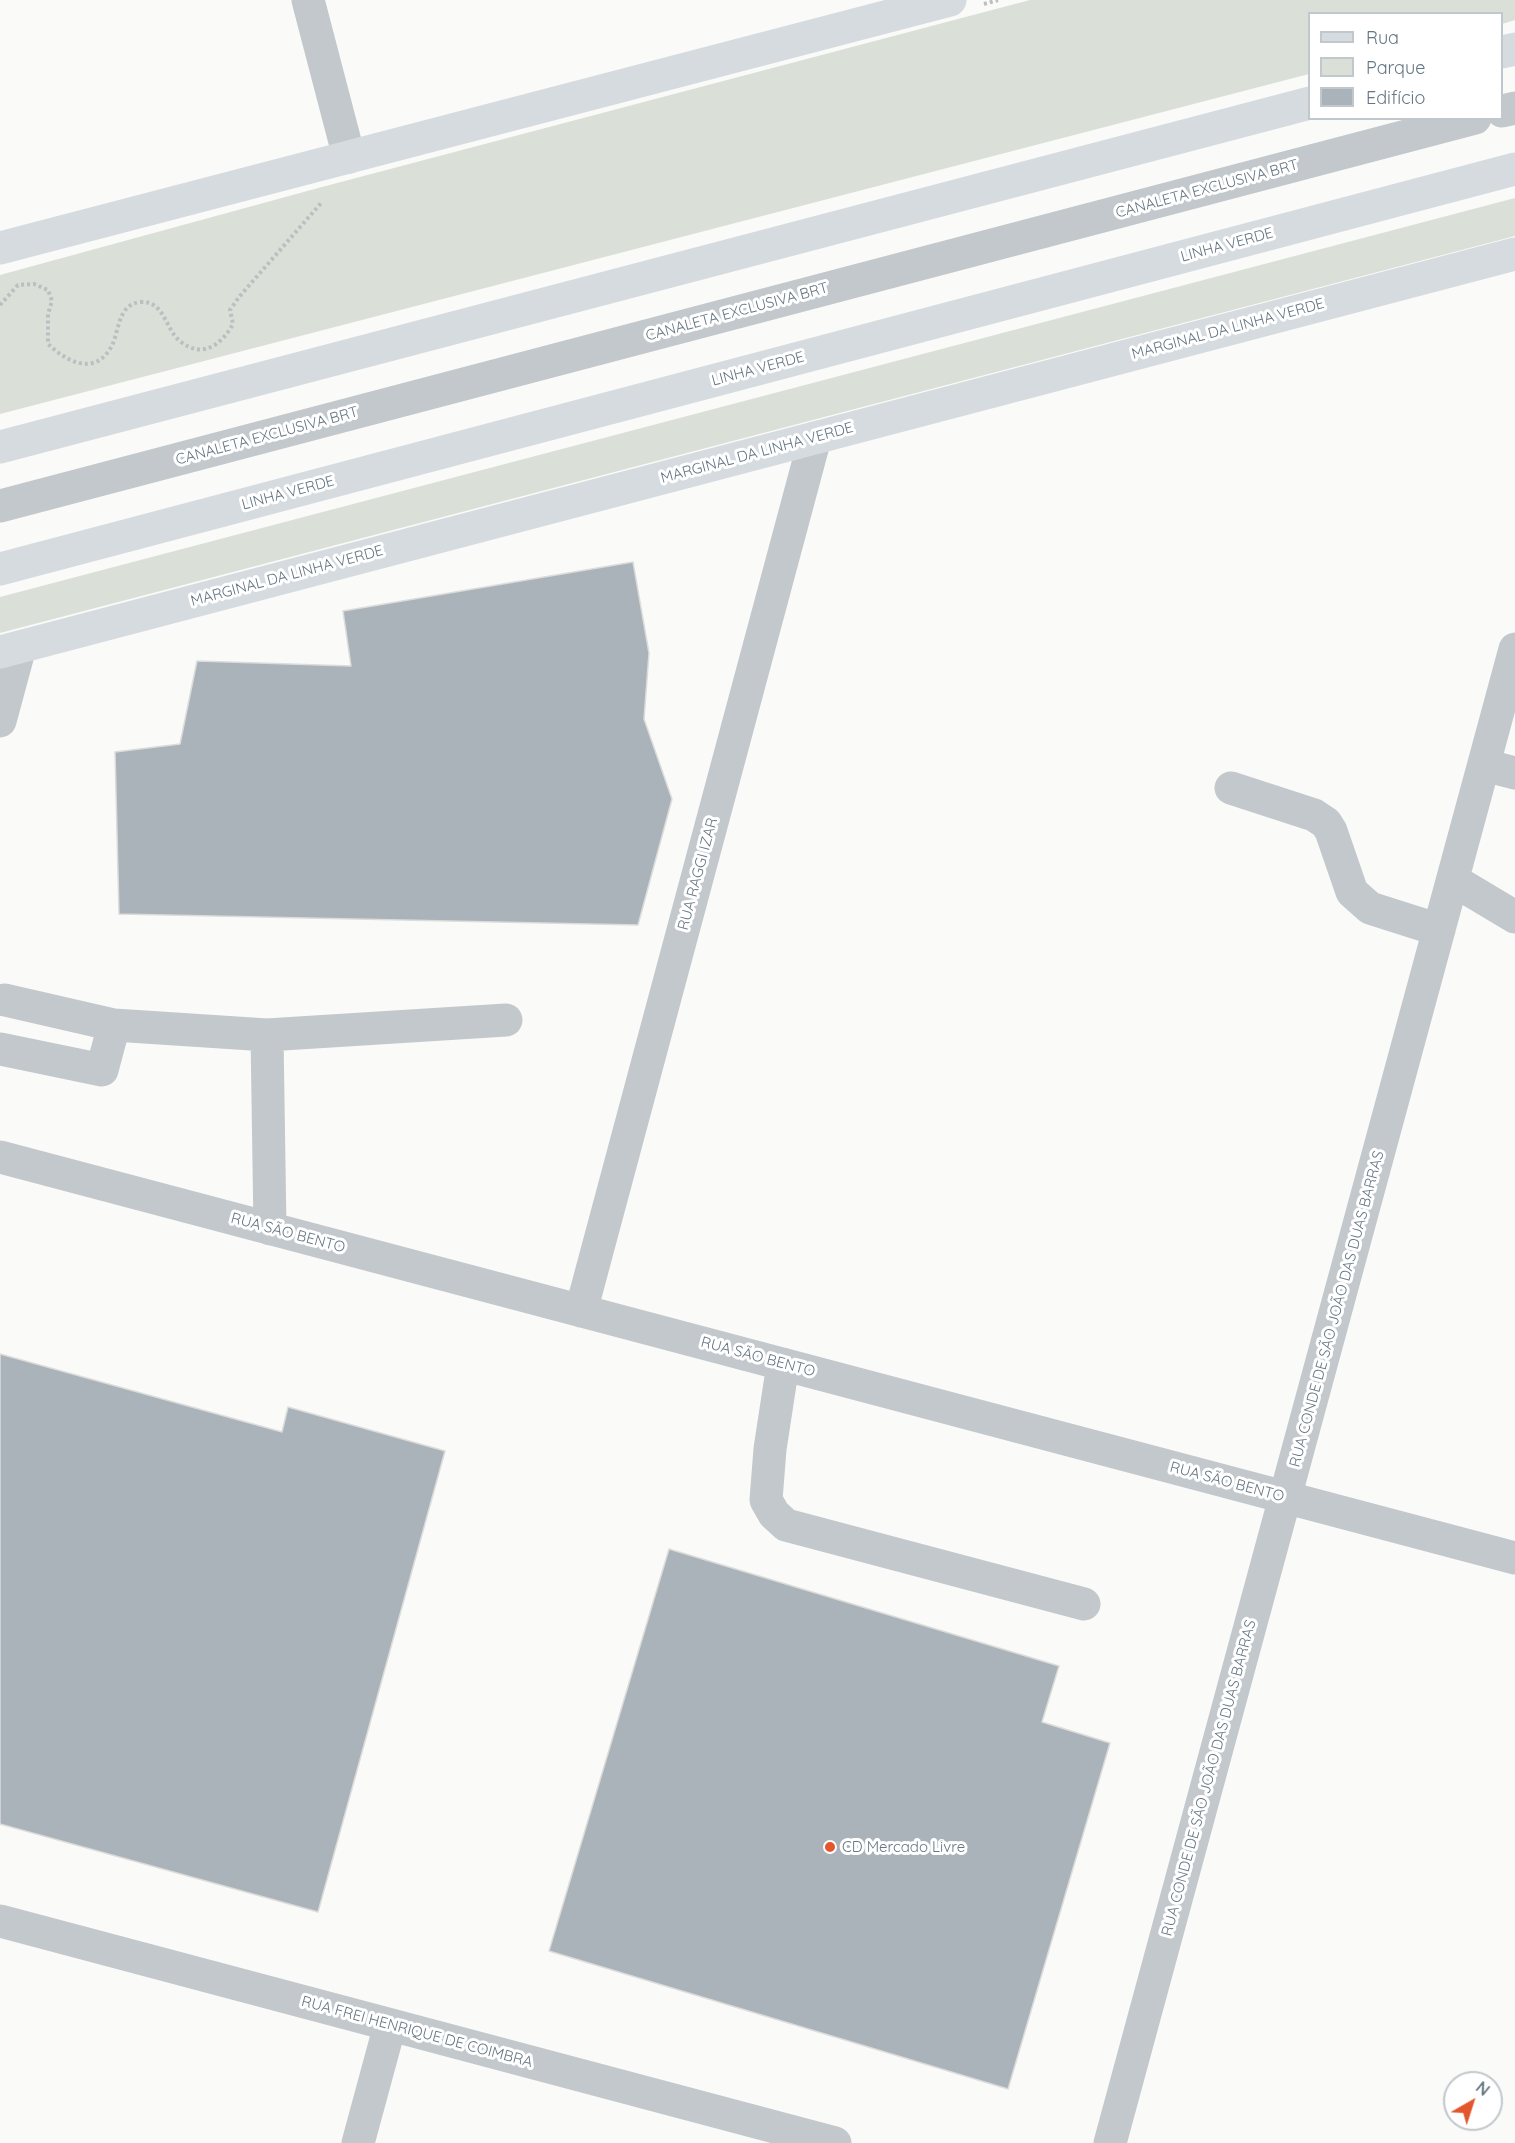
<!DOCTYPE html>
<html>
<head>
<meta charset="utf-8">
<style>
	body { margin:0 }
	#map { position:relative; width:1515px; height:2143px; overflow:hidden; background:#fafaf8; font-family:Quicksand,sans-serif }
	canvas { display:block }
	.legend { position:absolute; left:1308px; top:12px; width:195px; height:108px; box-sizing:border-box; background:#fff; border:2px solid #c1c8cd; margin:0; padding:8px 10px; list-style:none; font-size:18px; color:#657683 }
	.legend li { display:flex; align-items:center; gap:12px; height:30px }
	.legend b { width:30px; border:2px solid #c1c8cd }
	.north { position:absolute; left:1443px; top:2071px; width:60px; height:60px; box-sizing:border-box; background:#fff; border:2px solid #c1c8cd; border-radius:50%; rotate:39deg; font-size:16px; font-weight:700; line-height:24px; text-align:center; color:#657683 }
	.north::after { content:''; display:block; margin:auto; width:21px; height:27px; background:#e4572e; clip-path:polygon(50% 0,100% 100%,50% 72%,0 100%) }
</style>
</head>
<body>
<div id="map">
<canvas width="1515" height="2143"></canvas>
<ul class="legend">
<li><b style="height:8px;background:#d6dbdf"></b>Rua</li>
<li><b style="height:16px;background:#dadfd7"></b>Parque</li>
<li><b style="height:16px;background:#aab3b9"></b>Edifício</li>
</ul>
<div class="north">N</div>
</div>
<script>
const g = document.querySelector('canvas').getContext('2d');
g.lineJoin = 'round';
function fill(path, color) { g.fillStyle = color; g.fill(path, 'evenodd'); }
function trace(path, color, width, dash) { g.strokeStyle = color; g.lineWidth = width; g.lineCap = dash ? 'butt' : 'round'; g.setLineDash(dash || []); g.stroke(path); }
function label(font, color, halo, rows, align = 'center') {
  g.font = font + ' Quicksand,sans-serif'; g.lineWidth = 6; g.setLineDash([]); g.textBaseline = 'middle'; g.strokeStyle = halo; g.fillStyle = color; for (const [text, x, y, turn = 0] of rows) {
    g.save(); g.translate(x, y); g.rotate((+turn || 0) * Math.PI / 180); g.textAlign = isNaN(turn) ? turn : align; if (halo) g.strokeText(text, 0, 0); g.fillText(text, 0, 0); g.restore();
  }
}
fill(new Path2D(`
	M1030 0H1515V20L1502 24V14H1310L1309 74 0 414V275L322 187Z
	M1515 198V236L0 633V597Z`), '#dadfd7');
const building = new Path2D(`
	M633 562 649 653 644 719 672 799 638 925 119 914 115 752 180 744 197 661 351 666 343 611Z
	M0 1354 282 1432 288 1407 445 1451 318 1912 0 1824Z
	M669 1549 1059 1666 1042 1722 1110 1743 1008 2089 549 1951Z`);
fill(building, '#aab3b9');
trace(building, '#dcdcda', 1.5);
trace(new Path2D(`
	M984 4 998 0
	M0 305 18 285 34 284 48 290 52 301 48 314V344C66 361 93 376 110 349 120 334 116 304 141 302 165 301 165 330 181 342 203 359 222 344 233 324L230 310 239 297 322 202`), '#bbbfc2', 4, [3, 3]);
trace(new Path2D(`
	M308 0 349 157
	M1502 111 1515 108
	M0 506 1475 118
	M0 721 20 647
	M1484 765 1515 773
	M1231 788 1314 815 1326 823 1331 831 1352 892 1370 908 1439 930
	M1453 880 1515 917
	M5 1000 114 1025 267 1035 506 1020
	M267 1035 270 1229
	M0 1049 102 1070 114 1025
	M0 1157 1515 1558
	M581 1311 815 438
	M783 1364 770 1449 766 1500 774 1514 786 1525 1084 1604
	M0 1921 835 2143
	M358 2143 390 2025
	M1110 2143 1515 649`), '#c3c8cc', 33);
trace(new Path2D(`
	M0 248 950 0
	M0 652 1515 254`), '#d6dbdf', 33);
trace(new Path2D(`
	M1502 52 1515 49
	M0 447 1310 103
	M0 569 1515 169`), '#d6dbdf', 33);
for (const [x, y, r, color] of [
	[830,1847,6,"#e4572e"]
]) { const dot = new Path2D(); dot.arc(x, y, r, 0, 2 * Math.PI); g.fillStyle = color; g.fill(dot); trace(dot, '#fff', 2); }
label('15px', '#657683', '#fff', [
	["CANALETA EXCLUSIVA BRT",1207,189,-15],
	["LINHA VERDE",1227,245,-15],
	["CANALETA EXCLUSIVA BRT",737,312,-15],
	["MARGINAL DA LINHA VERDE",1228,329,-15],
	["LINHA VERDE",758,369,-15],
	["CANALETA EXCLUSIVA BRT",267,436,-15],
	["MARGINAL DA LINHA VERDE",757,453,-15],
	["LINHA VERDE",288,493,-15],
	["MARGINAL DA LINHA VERDE",287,576,-15],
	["RUA RAGGI IZAR",698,874,-75],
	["RUA SÃO BENTO",288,1233,15],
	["RUA CONDE DE SÃO JOÃO DAS DUAS BARRAS",1337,1309,-75],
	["RUA SÃO BENTO",758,1357,15],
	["RUA SÃO BENTO",1227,1482,15],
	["RUA CONDE DE SÃO JOÃO DAS DUAS BARRAS",1209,1778,-75],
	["RUA FREI HENRIQUE DE COIMBRA",417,2032,15]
]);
label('15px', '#657683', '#fff', [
	["CD Mercado Livre",842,1847]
], 'left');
</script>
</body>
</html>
